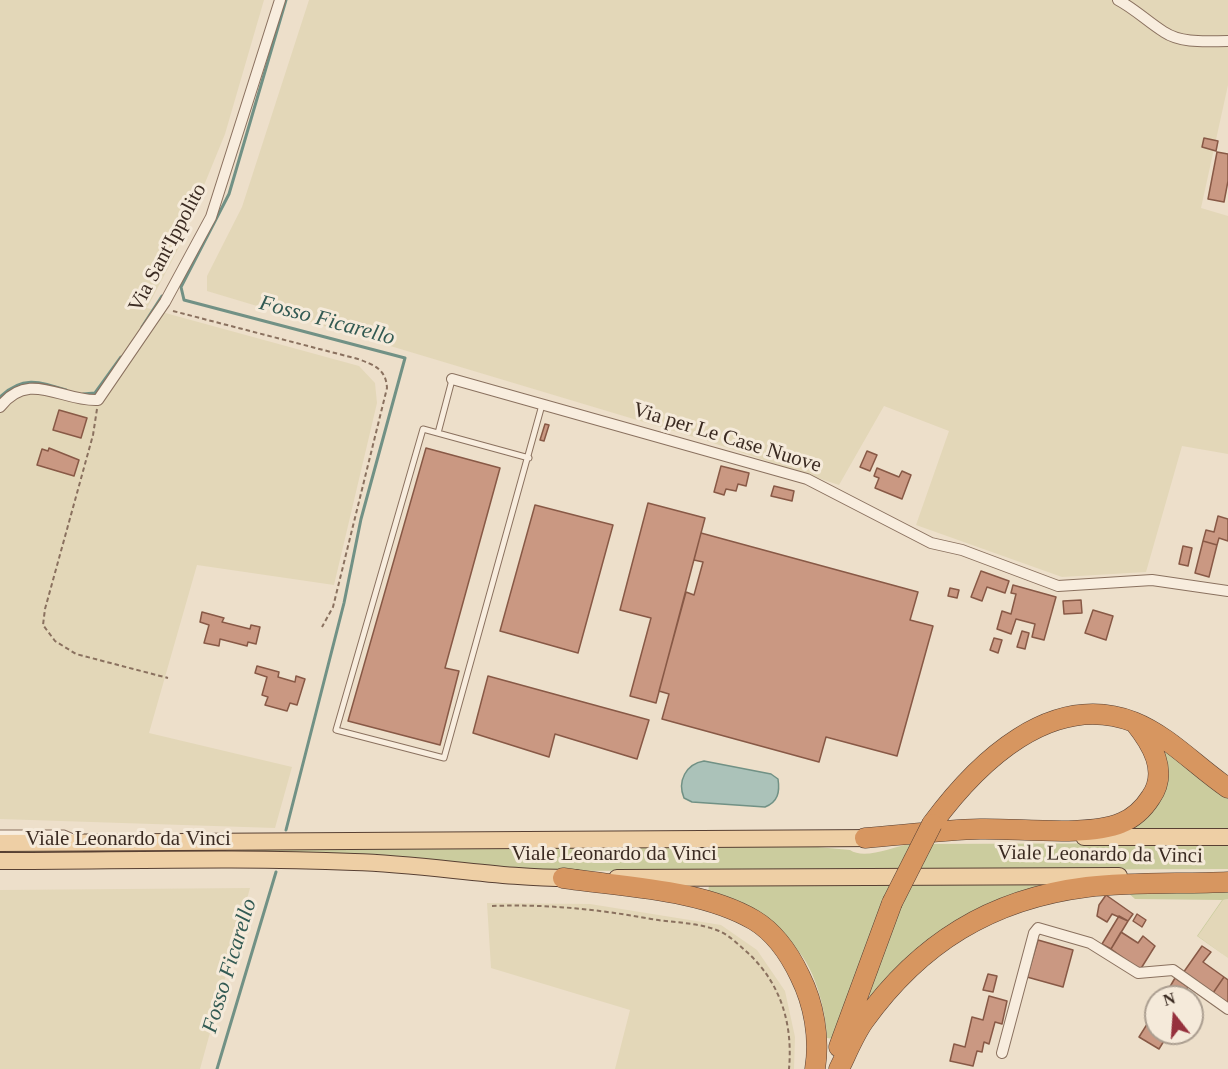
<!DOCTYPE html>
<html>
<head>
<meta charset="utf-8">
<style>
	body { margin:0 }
	#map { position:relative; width:1228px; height:1069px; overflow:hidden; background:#eddfca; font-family:"Times New Roman",serif }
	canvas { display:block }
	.north { position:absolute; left:1144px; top:985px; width:60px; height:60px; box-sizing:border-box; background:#f5eada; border:2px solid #ab9e90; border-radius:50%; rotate:343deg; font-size:16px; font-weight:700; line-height:24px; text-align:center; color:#3b2b22 }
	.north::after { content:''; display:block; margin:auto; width:21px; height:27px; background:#96313d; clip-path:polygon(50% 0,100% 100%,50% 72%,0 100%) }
</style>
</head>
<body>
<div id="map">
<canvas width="1228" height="1069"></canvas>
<div class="north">N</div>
</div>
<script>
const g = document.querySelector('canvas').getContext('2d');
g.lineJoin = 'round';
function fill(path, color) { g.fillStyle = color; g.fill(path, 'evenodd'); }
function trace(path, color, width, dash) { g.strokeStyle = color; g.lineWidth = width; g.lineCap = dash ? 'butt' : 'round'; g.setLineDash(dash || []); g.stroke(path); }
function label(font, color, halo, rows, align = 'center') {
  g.font = font + ' "Times New Roman",serif'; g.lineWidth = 6; g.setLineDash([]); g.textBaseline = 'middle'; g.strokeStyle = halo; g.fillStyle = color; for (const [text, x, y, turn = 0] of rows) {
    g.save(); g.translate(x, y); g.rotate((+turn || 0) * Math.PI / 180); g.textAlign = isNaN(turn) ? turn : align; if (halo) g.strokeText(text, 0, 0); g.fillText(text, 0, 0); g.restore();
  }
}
fill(new Path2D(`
	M0 0H264L225 134 178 249 147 308 359 366 375 383 377 403 334 585 197 565 149 733 292 767 275 828 0 819Z
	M309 0H1228V85L1201 208 1228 216V454L1182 446 1146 572 1062 577 916 525 949 431 884 406 839 485 707 441 207 291V276L242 207Z
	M250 888 200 1069H0V890Z
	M1228 899V958L1198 936 1223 900Z
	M487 903 590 904 721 925 757 950 785 991 795 1037 794 1069H615L630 1010 491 968Z`), '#e3d7b8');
fill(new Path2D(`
	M1159 742 1228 793V830L1117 829 1144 815Z
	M1228 843V869L534 871 351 854H0V850L785 844 850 850C864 860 893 847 909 844Z
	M1060 883 1020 896 874 1003 869 995 899 909 834 1039 827 1038C826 1010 814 962 791 944 766 924 735 910 708 893L709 885Z
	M1228 890V899L1223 900 1198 936 1228 958 1197 936 1222 900 1135 899 1127 892Z`), '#cbcc9e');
const water = new Path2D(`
	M704 761 771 774 778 779C780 792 778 802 765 807L692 802 684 798C677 781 686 764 704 761Z`);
fill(water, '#abc2b9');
trace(water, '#719185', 1.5);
trace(new Path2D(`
	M286 0 229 194 181 287 184 300 405 358 361 519 344 603 286 830
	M142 327 162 296
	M83 394 95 393 121 357
	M0 397C22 376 38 381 66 390
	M217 1069 276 872`), '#719185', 3);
const building = new Path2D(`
	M1204 138 1218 141 1216 151 1202 147Z
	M1217 152 1228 154V181L1224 202 1208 199Z
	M59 410 87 418 81 438 53 430Z
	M545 424 549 425 544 441 540 440Z
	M49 448 79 460 74 476 37 465 42 449 48 451Z
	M426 448 500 468 445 668 459 671 440 745 348 721Z
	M867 451 877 455 870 471 860 467Z
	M721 466 749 473 746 486 738 484 736 491 726 489 724 495 714 492Z
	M877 468 899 477 902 471 911 475 902 499 875 488 879 478 874 476Z
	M774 486 794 491 792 501 771 496Z
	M648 503 705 518 656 703 630 696 651 618 620 610Z
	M535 505 613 525 578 653 500 631Z
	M1218 516 1228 519V541L1219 538 1217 545 1203 541 1206 530 1214 532Z
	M701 533 918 592 910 620 933 626 897 756 826 737 819 762 662 719 669 694 659 691 686 592 694 595 703 562 694 560Z
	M1203 541 1217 545 1209 577 1195 573Z
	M1183 546 1192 548 1188 566 1179 564Z
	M981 571 1009 581 1005 593 987 587 982 601 971 597Z
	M1013 585 1056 597 1044 640 1032 637 1035 624 1016 619 1011 634 997 629 1002 611 1011 614 1016 594 1011 593Z
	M950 588 959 590 957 598 948 596Z
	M1081 600 1082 613 1064 614 1063 601Z
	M1093 610 1113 616 1106 640 1085 633Z
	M202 612 224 618 222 622 250 629 251 625 260 627 256 644 248 642 247 646 220 639 219 646 204 643 209 625 200 622Z
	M1022 631 1029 633 1025 649 1017 647Z
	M994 638 1002 640 998 653 990 650Z
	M257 666 279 672 278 677 295 682 296 676 305 679 297 705 290 703 287 711 265 705 268 697 262 695 267 677 255 673Z
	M488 676 649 720 637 759 555 734 549 757 473 733Z
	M1106 895 1133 914 1128 921 1112 914 1107 922 1097 916 1099 905Z
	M1137 914 1146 920 1142 927 1133 921Z
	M1119 916 1128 921 1111 949 1102 944Z
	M1121 932 1138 943 1143 936 1155 946 1140 970 1111 949Z
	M1038 940 1073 950 1063 987 1027 977Z
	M1202 946 1211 952 1203 962 1224 977 1213 993 1183 973Z
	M988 974 997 976 993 992 983 990Z
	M1224 977 1228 980V1003L1213 993Z
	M1175 978 1188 987 1182 997H1164Z
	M989 996 1007 1001 1002 1024 995 1022 989 1044 984 1042 982 1052 977 1051 973 1066 950 1061 954 1044 965 1047 972 1017 983 1020Z
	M1156 1010V1033H1179L1175 1040 1167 1036 1159 1049 1139 1037Z`);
fill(building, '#ca9882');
trace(building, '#885946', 1.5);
const service = new Path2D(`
	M438 433 452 380
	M529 458 423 429 336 730 444 758 542 405
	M0 833H64L76 838`);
const minor = new Path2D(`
	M1118 0C1135 9 1148 22 1164 32 1182 44 1208 41 1228 41
	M452 379 807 479 931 543 962 550 1058 586 1152 580 1228 591
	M0 407C29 369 62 402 98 400L165 302 211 217 280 0
	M1002 1053 1034 933 1038 928 1090 943 1138 973 1173 970 1228 1009`);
const primary = new Path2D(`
	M1084 837H1228
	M0 843 878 838
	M0 861C118 861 237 857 354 862 429 864 501 879 576 878
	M617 878 1119 876`);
const motorway = new Path2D(`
	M932 824C977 763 1051 690 1134 722 1169 736 1197 767 1228 788
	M865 838C903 835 942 830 980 829 1018 828 1087 837 1121 823 1134 818 1144 808 1151 797 1169 771 1151 743 1135 723
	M563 878C623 887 701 889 754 920 774 932 790 955 800 976 814 1004 820 1038 815 1069
	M839 1047 892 903
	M839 1069C847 1053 854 1035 864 1021 920 943 991 899 1087 887 1133 882 1181 884 1228 882`);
trace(service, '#8a715f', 7);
trace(minor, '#8a715f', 12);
trace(primary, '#584033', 18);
trace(motorway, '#584033', 21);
trace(new Path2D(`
	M173 311 358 359C374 365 386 369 387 388L333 607 322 627
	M97 409 93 435 45 609 43 625 55 641 76 654 168 678
	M492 906C546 904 597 909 651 919 674 923 697 922 719 931 729 935 739 945 748 953 781 984 793 1024 789 1069`), '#8a715f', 2, [4.5, 3]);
trace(service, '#f8edde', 5);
trace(minor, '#f8edde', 10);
trace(primary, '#eecfa5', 16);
trace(motorway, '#d79660', 20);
const motorwayBridge = new Path2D(`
	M892 903 932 824`);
trace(motorwayBridge, '#584033', 21, []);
trace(motorwayBridge, '#d79660', 20);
label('21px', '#3b2b22', '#f5eada', [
	["Via Sant'Ippolito",168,248,-62],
	["Via per Le Case Nuove",727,438,17],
	["Viale Leonardo da Vinci",128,839],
	["Viale Leonardo da Vinci",614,854],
	["Viale Leonardo da Vinci",1100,855,1]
]);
label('italic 22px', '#325a53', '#f5eada', [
	["Fosso Ficarello",327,321,15],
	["Fosso Ficarello",230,966,-73]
]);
</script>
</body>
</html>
